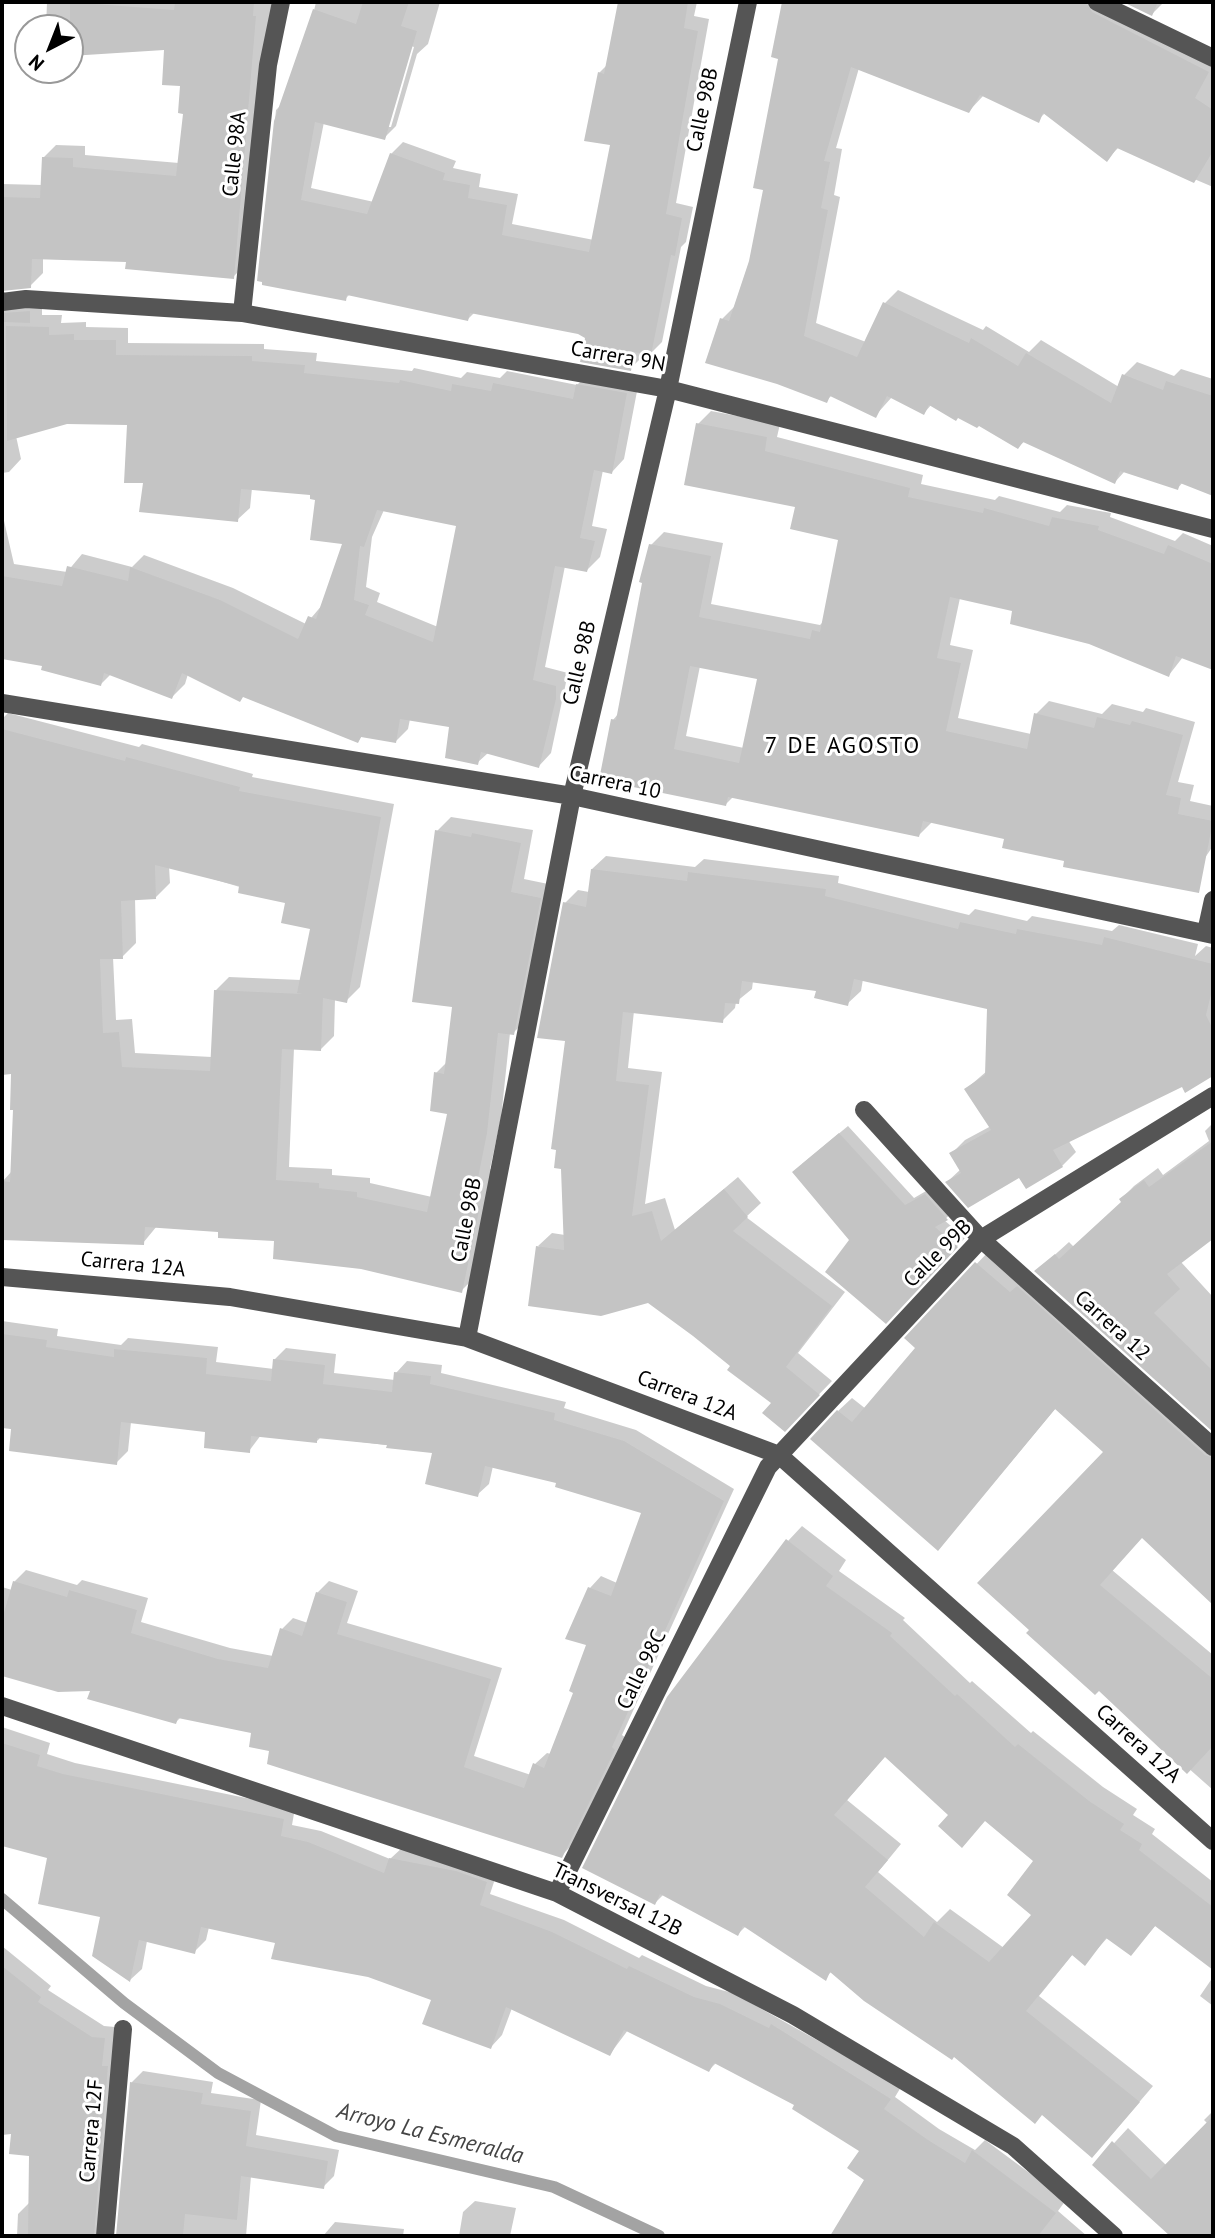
<!DOCTYPE html>
<html>
<head>
<meta charset="utf-8">
<style>
	body { margin:0 }
	#map { position:relative; width:1215px; height:2238px; overflow:hidden; background:#fff; font-family:"PT Sans",sans-serif }
	canvas { display:block }
	.frame { position:absolute; inset:0; border:4px solid #000; pointer-events:none }
	.north { position:absolute; left:14px; top:14px; width:70px; height:70px; box-sizing:border-box; background:#fff; border:2px solid #999; border-radius:50%; rotate:222deg; font-size:19px; font-weight:700; line-height:28px; text-align:center; color:#000 }
	.north::after { content:''; display:block; margin:auto; width:24px; height:32px; background:#000; clip-path:polygon(50% 0,100% 100%,50% 72%,0 100%) }
</style>
</head>
<body>
<div id="map">
<canvas width="1215" height="2238"></canvas>
<div class="frame"></div>
<div class="north">N</div>
</div>
<script>
const g = document.querySelector('canvas').getContext('2d');
g.lineJoin = 'round';
function fill(path, color) { g.fillStyle = color; g.fill(path, 'evenodd'); }
function trace(path, color, width, dash) { g.strokeStyle = color; g.lineWidth = width; g.lineCap = dash ? 'butt' : 'round'; g.setLineDash(dash || []); g.stroke(path); }
function label(font, color, halo, rows, align = 'center') {
  g.font = font + ' "PT Sans",sans-serif'; g.lineWidth = 6; g.setLineDash([]); g.textBaseline = 'middle'; g.strokeStyle = halo; g.fillStyle = color; for (const [text, x, y, turn = 0] of rows) {
    g.save(); g.translate(x, y); g.rotate((+turn || 0) * Math.PI / 180); g.textAlign = isNaN(turn) ? turn : align; if (halo) g.strokeText(text, 0, 0); g.fillText(text, 0, 0); g.restore();
  }
}
fill(new Path2D(`
	M47 2H279L246 264 233 277 128 260 43 257V273L30 286 2 289V184L43 185V158L56 145 85 146V155L179 163 185 112 182 84 165 48 70 54V28H46Z
	M316 2H440L428 44 417 54 396 126 384 138 324 122 311 188 374 202 391 154 403 142 456 161 453 168 481 174 479 187 518 194 512 224 594 240 612 144 599 73 607 65 620 2H697L694 16 709 19 676 203 693 207 686 242 681 247 662 342 651 353 643 352 642 357 630 369 579 333 475 312 468 319 350 294 345 299 259 280 276 110 288 98 294 99ZM411 46 414 47 391 127H387Z
	M779 2H1110L1213 60V187L1119 147 1107 159 1045 113 1038 120 984 95 969 111 859 68 836 148 842 149 834 195 840 197 816 323 866 342 885 303 898 290 983 330 986 326 1029 352 1041 340 1119 387 1124 375 1137 362 1174 376 1181 369 1213 379V494L1183 482 1178 488 1125 471 1115 482 1025 441 1018 447 979 424 932 404 924 413 892 397 875 416 832 395 826 401 722 319 735 306 751 262 765 189 780 57 783 3Z
	M1127 2H1164L1152 14Z
	M2 289 11 301 42 299V315H62L61 323 86 322V327L128 328V343L264 344V349L317 353 316 361 412 371 414 368 461 378 467 372 500 378 507 371 577 385 590 372 639 381 624 459 612 472 603 470 592 526 607 529 600 557 587 570 565 566 545 667 568 673 551 753 539 766 488 753 477 763 451 725 410 719 408 729 395 742 363 735 358 741 188 674 185 684 172 697 111 674 101 684 44 665 10 640 2 641V512L14 564 67 572 82 554 132 567 144 555 233 588 306 624 323 604 344 543 312 493 252 488 250 508 237 520 145 482 128 423 67 422 16 436 21 459 9 472 2 473ZM384 510 458 525 438 627 377 602 380 593 366 587 372 537Z
	M711 411 780 424 777 437 923 475 921 484 995 500 999 496 1060 512 1067 505 1111 513 1110 517 1175 541 1183 533 1213 546V668L1183 657 1169 675 1015 610 960 598 950 645 973 650 958 718 1031 734 1036 714 1049 701 1102 714 1112 704 1143 712 1146 708 1195 722 1178 782 1194 785 1190 801 1213 806V846L1194 874 932 822 919 835 734 796 726 804 613 720 618 714 651 545 664 532 723 543 711 604 820 625 824 621 840 539 698 424ZM700 666 759 678 744 748 686 736Z
	M8 713 139 747 142 744 253 774 252 777 394 804 360 987 346 1001 335 999 334 1036 320 1050 294 1048 289 1167 332 1169V1175L370 1178V1183L432 1197 449 1112 436 1073 447 1062 454 1006 437 831 451 817 533 830 524 879 553 885 527 1019 513 1033H510L501 1118 490 1169 494 1170 475 1277 461 1291 276 1239 220 1230 157 1226 143 1243 2 1238V1182L12 1171 15 1109 13 1073H4L2 1046V719ZM169 866 287 901 312 928 301 980 229 977 215 991 212 1057 135 1053 132 1019 116 1020 113 957H122L136 943 135 898 156 897 170 883Z
	M606 856 695 867 704 859 839 876 838 883 969 915 975 909 1027 921 1032 916 1112 931 1119 925 1198 944 1195 956 1206 946 1213 948V1074L1186 1091 1183 1085 1068 1140 1076 1152 1062 1166 1020 1175 947 1182 961 1169 952 1153 965 1140 991 1126 966 1089 987 1071 989 1007 863 979 861 991 847 1004 818 990 753 981 752 989 736 1002 735 1008 722 1021 634 1011 628 1068 662 1072 645 1204 665 1198 675 1230 738 1177 761 1203 746 1217 845 1292 798 1353 832 1381 798 1416 773 1402 733 1366 649 1301 538 1246 552 1233 565 1235V903L578 890 589 892 592 869Z
	M1213 1123V1237L1181 1262 1213 1297V1430L1037 1271 1069 1242 1074 1247 1123 1202 1121 1199 1134 1186 1158 1168 1163 1175 1209 1141 1205 1131Z
	M848 1126 914 1198 933 1187 955 1210 944 1220 965 1238 886 1321 852 1240 802 1164Z
	M990 1250 1213 1437V1602L1143 1536 1112 1570 1213 1655V1790L1099 1689 1095 1693 1105 1452 1056 1408 938 1549 838 1411 852 1398 866 1409 918 1348 906 1338Z
	M2 1321 58 1329 57 1336 121 1345 128 1338 218 1347 216 1362 274 1369V1360L286 1348 336 1354 334 1373 395 1380 396 1373 407 1361 442 1365 441 1373 566 1402 564 1408 636 1430 734 1489 622 1735 626 1738 573 1844 561 1856 271 1750 253 1732 181 1717 176 1722 92 1689 58 1691 2 1674V1587L12 1590 14 1582 26 1570 77 1585 82 1580 148 1598 141 1622 230 1648 273 1656 282 1629 293 1618 308 1623 317 1593 329 1581 358 1591 347 1623 502 1668 474 1756 531 1775 535 1764 547 1753 551 1754 576 1692 589 1644 568 1638 590 1588 601 1576 617 1583 643 1512 558 1482 493 1466 489 1484 477 1495 434 1451 321 1437 316 1442 261 1435 249 1451 207 1431 131 1422 128 1451 116 1463 2 1426Z
	M802 1526 846 1560 839 1571 905 1618 903 1620 970 1683 972 1681 1031 1733 1033 1731 1103 1787 1137 1809 1133 1815 1155 1829 1152 1834 1213 1882V1968L1156 1925 1131 1954 1108 1937 1085 1963 1073 1954 1039 1996 1153 2086 1106 2141 1042 2113 832 1971 825 1978 746 1926 738 1934 664 1894 655 1903 788 1541ZM886 1755 985 1820 1035 1861 1034 1915 1004 1948 950 1909 937 1922 878 1872 901 1844 847 1800Z
	M2 1727 50 1743 47 1754 75 1763 295 1808 292 1825 321 1831 390 1859 403 1847 498 1870 490 1894 564 1920 639 1958 642 1955 706 1986 733 1993 901 2087 895 2097 939 2129 975 2150 985 2140 1066 2200 1058 2211 1087 2236H832L866 2179 862 2150 797 2104 716 2063 709 2070 628 2030 610 2054 512 2008 502 2035 491 2047 433 1999 277 1941 209 1927 206 1940 194 1952 147 1941 142 1969 130 1980 102 1916 49 1856 2 1845Z
	M2 1946 51 1986 48 1990 104 2026 115 2027 109 2234 118 2235 132 2082 143 2071 213 2082 211 2093 261 2100 256 2135 339 2150 334 2176 323 2187 251 2176 246 2236H17L18 2214 29 2203 31 2154 11 2057 2 2050Z
	M1213 1977V2006L1200 1996Z
	M1213 2111V2236H1173L1094 2165 1128 2128 1167 2166 1208 2124 1204 2120Z
	M475 2201 516 2208 510 2236H459L463 2212Z
	M335 2222 404 2229 403 2236H323Z`), '#0003');
trace(new Path2D(`
	M2 1899 124 2003 218 2073 336 2136 554 2187 659 2236`), '#a3a3a3', 12);
fill(new Path2D(`
	M70 2 174 10 175 2H254L253 16H256L234 279 125 269 126 262 32 259 31 288 2 291V197L40 198 42 157 73 158V167L176 176 183 114 178 113 180 86 162 85 164 50 70 56Z
	M363 2H409L401 26 417 31 385 140 315 122 301 200 367 214 390 153 445 173 443 180 470 185 468 198 507 205 502 235 589 252 610 145 584 141 598 72 604 74 618 2H688L684 28 698 31 666 214 682 218 675 256 671 255 651 355 634 352 631 371 580 362 585 338 578 334 470 313 468 321 347 295 346 301 262 285V282L257 281 274 121 313 9 356 24Z
	M782 2H1086L1092 12 1209 72 1195 98 1213 110V151L1194 183 1117 148 1107 162 1043 113 1039 123 980 95 969 113 851 67 824 161 830 162 821 208 828 210 804 336 857 357 883 302 969 343 971 338 1018 366 1026 353 1111 403 1122 374 1163 390 1166 381 1213 396V496L1180 483 1178 490 1120 471 1115 484 1023 442 1018 449 979 426 977 428 958 418 956 421 929 405 924 415 887 396 876 418 830 396 827 403 777 384 705 363 720 318 729 321 749 261 763 190 753 188 778 59 771 57Z
	M1123 2H1158L1152 16Z
	M30 311V323L2 322V313Z
	M6 326 49 327V335L74 334V340H116V355L252 356V361L305 365 304 373 399 383 400 380 451 391 452 384 491 391 493 383 573 399 576 384 627 393 612 474 594 470 580 538 595 541 587 572 555 566 533 680 556 686V699L539 768 481 752 478 765 445 758 449 727 400 719 396 743 361 737 358 743 243 697 240 702 182 673 172 699 104 673 101 686 41 670 42 666 2 659V576L62 586 67 566 128 581 130 567 220 600 298 639 308 616 316 619 342 544 310 540 315 500 310 499V495L241 489 238 522 139 512 143 483H124L127 425 67 424 7 441ZM377 510 456 526 433 642 365 615 369 605 354 600 360 546 364 547Z
	M696 423 767 437 765 451 910 488 908 497 983 513 984 508 1049 526 1052 517 1099 526 1098 530 1164 554 1168 545 1213 564V670L1176 656 1169 677 1089 644 1010 624 1012 611 950 597 937 658 961 663 946 731 1027 749 1034 713 1094 728 1097 717 1130 725 1132 721 1183 735 1166 795 1181 798 1178 814 1213 821 1199 893 1063 867 1064 861 1002 848 1004 839 923 821 919 837 728 797 726 806 599 780 611 719 616 720 642 583 639 582 649 544 711 556 699 617 810 639 812 630 820 632 838 540 790 529 795 507 684 485ZM690 666 757 679 739 763 674 749Z
	M2 729 125 761 126 757 240 787 239 791 381 817 347 1003 323 998 321 1051 282 1049 276 1180 319 1183V1188L357 1192V1197L427 1212 447 1114 430 1111 434 1072 444 1074 452 1007 412 1002 435 830 471 837 472 833 521 843 511 892 541 898 514 1035 498 1033 487 1133 477 1183H481L477 1205 480 1206 462 1293 361 1269 273 1259 274 1241 218 1238V1232L145 1227 144 1245 2 1240V1181L10 1182 13 1110H10L11 1074 2 1075ZM155 865 239 886 238 893 285 903 281 923 310 929 297 993 303 994 214 990 210 1071 122 1067 119 1032 103 1033 100 959H123L121 901 156 899Z
	M591 869 687 881 688 872 826 889 825 896 958 929 960 922 1016 934 1017 929 1102 945 1104 937 1213 964V986L1206 1015 1213 1029V1076L1185 1093 1182 1087 1053 1150 1063 1167 1026 1189 1019 1178 968 1208 945 1182 961 1173 949 1153 991 1130 964 1089 985 1075 987 1009 854 979 848 1006 814 998 816 991 742 981 739 1004 725 1003 723 1023 623 1012 616 1081 649 1085 632 1216 652 1211 661 1241 724 1189 748 1217 733 1231 832 1306 786 1367 820 1395 785 1432 762 1413 771 1403 727 1370 730 1366 693 1336 648 1303 601 1316 528 1306 536 1246 564 1250 561 1169 554 1168 556 1150 551 1149 565 1041 537 1038 563 902 586 907Z
	M839 1133 905 1205 925 1194 948 1220 935 1227 958 1247 886 1324 825 1272 849 1240 792 1172Z
	M1213 1141V1239L1167 1274 1180 1289 1154 1313 1213 1371V1432L1034 1271 1055 1254 1059 1259 1121 1202 1119 1199 1144 1180 1149 1187Z
	M975 1262 1010 1292 1017 1286 1205 1455 1213 1458V1605L1142 1538 1100 1585 1213 1679V1746L1187 1774 1099 1691 1095 1695 1026 1633 1029 1630 977 1583 1103 1452 1055 1409 938 1551 810 1439 837 1410 852 1422 915 1348 904 1338Z
	M2 1334 47 1340 46 1347 114 1357V1349L207 1358 206 1374 271 1381 273 1359 325 1365 323 1384 392 1392 394 1372 431 1376 430 1384 555 1413 554 1420 624 1441 724 1501 612 1747 615 1750 562 1858 267 1764 269 1751 249 1747 251 1733 178 1718 176 1724 87 1699 90 1691 58 1692 2 1676V1620L13 1581 67 1597 69 1590 137 1610 131 1633 218 1659 268 1668 280 1628 302 1636 316 1592 347 1602 337 1634 491 1679 464 1767 524 1788 533 1763 544 1768 573 1693 569 1691 586 1645 565 1639 588 1587 611 1596 641 1513 555 1487 556 1483 485 1466 478 1497 425 1484 432 1453 386 1448 387 1445 317 1438V1443L251 1436 250 1453 204 1448 205 1432 121 1422 117 1465 9 1451 11 1429 2 1428Z
	M786 1539 833 1576 826 1586 892 1633 890 1636 955 1696 957 1694 1015 1747 1018 1744 1089 1801 1124 1824 1120 1830 1142 1844 1139 1850 1213 1907V1970L1155 1926 1131 1956 1106 1938 1085 1966 1072 1955 1026 2011 1140 2102 1092 2158 1042 2115 1035 2124 954 2057 952 2060 864 2001 830 1972 826 1981 743 1926 738 1936 660 1894 655 1905 582 1868 667 1697ZM885 1757 948 1815 938 1826 962 1848 985 1821 1033 1861 1007 1895 1031 1915 989 1962 934 1922 924 1937 865 1887 888 1860 834 1815Z
	M2 1743 40 1755 37 1766 63 1774 284 1819 281 1836 308 1842 384 1873 389 1858 456 1871 487 1882 480 1905 552 1932 627 1969 629 1966 694 1997 720 2004 769 2028 771 2024 891 2099 884 2109 928 2140 965 2163 972 2150 1056 2213 1038 2236H830L864 2180 847 2168 859 2151 792 2109 794 2105 714 2063 709 2072 624 2030 610 2056 506 2007 491 2049 422 2024 431 2000 368 1977 271 1959 275 1943 201 1927 195 1954 139 1940 130 1982 92 1956 100 1917 38 1904 47 1858 2 1846Z
	M2 1966 41 1997 38 2002 92 2037 105 2038 102 2066H108L94 2236H28L29 2156 9 2154 11 2134 2 2135Z
	M130 2082 203 2093 201 2104 251 2111 246 2146 328 2161 324 2189 241 2176 237 2220 185 2214 183 2236H116Z
	M1213 2116V2236H1170L1092 2165 1112 2141 1151 2179Z`), '#c4c4c4');
trace(new Path2D(`
	M1097 2 1213 58
	M2 302 26 299 242 313 668 389 1213 529
	M242 313 268 65 281 2
	M2 703 572 796 1213 935
	M1206 932 1213 900
	M864 1110 981 1239 1213 1447
	M2 1277 230 1297 467 1338 779 1455 1213 1841
	M467 1338 572 796 668 389 748 2
	M2 1706 557 1893 793 2015 1013 2146 1114 2236
	M557 1893 768 1467 981 1239 1213 1096
	M105 2236 123 2029`), '#555', 18);
label('21px', '#000', '#fff', [
	["Calle 98B",703,110,-78],
	["Calle 98A",235,154,-84],
	["Carrera 9N",618,357,10],
	["Calle 98B",580,663,-77],
	["Carrera 10",615,783,12],
	["Calle 98B",467,1220,-79],
	["Calle 99B",938,1254,-45],
	["Carrera 12A",133,1265,6],
	["Carrera 12",1112,1326,42],
	["Carrera 12A",687,1396,21],
	["Calle 98C",642,1670,-64],
	["Carrera 12A",1138,1744,42],
	["Transversal 12B",617,1900,26],
	["Carrera 12F",92,2131,-85]
]);
g.letterSpacing = '2px';
label('23px', '#000', '#fff', [
	["7 DE AGOSTO",843,746]
]);
g.letterSpacing = '0px';
label('italic 23px', '#444', '#fff', [
	["Arroyo La Esmeralda",430,2134,14]
]);
</script>
</body>
</html>
